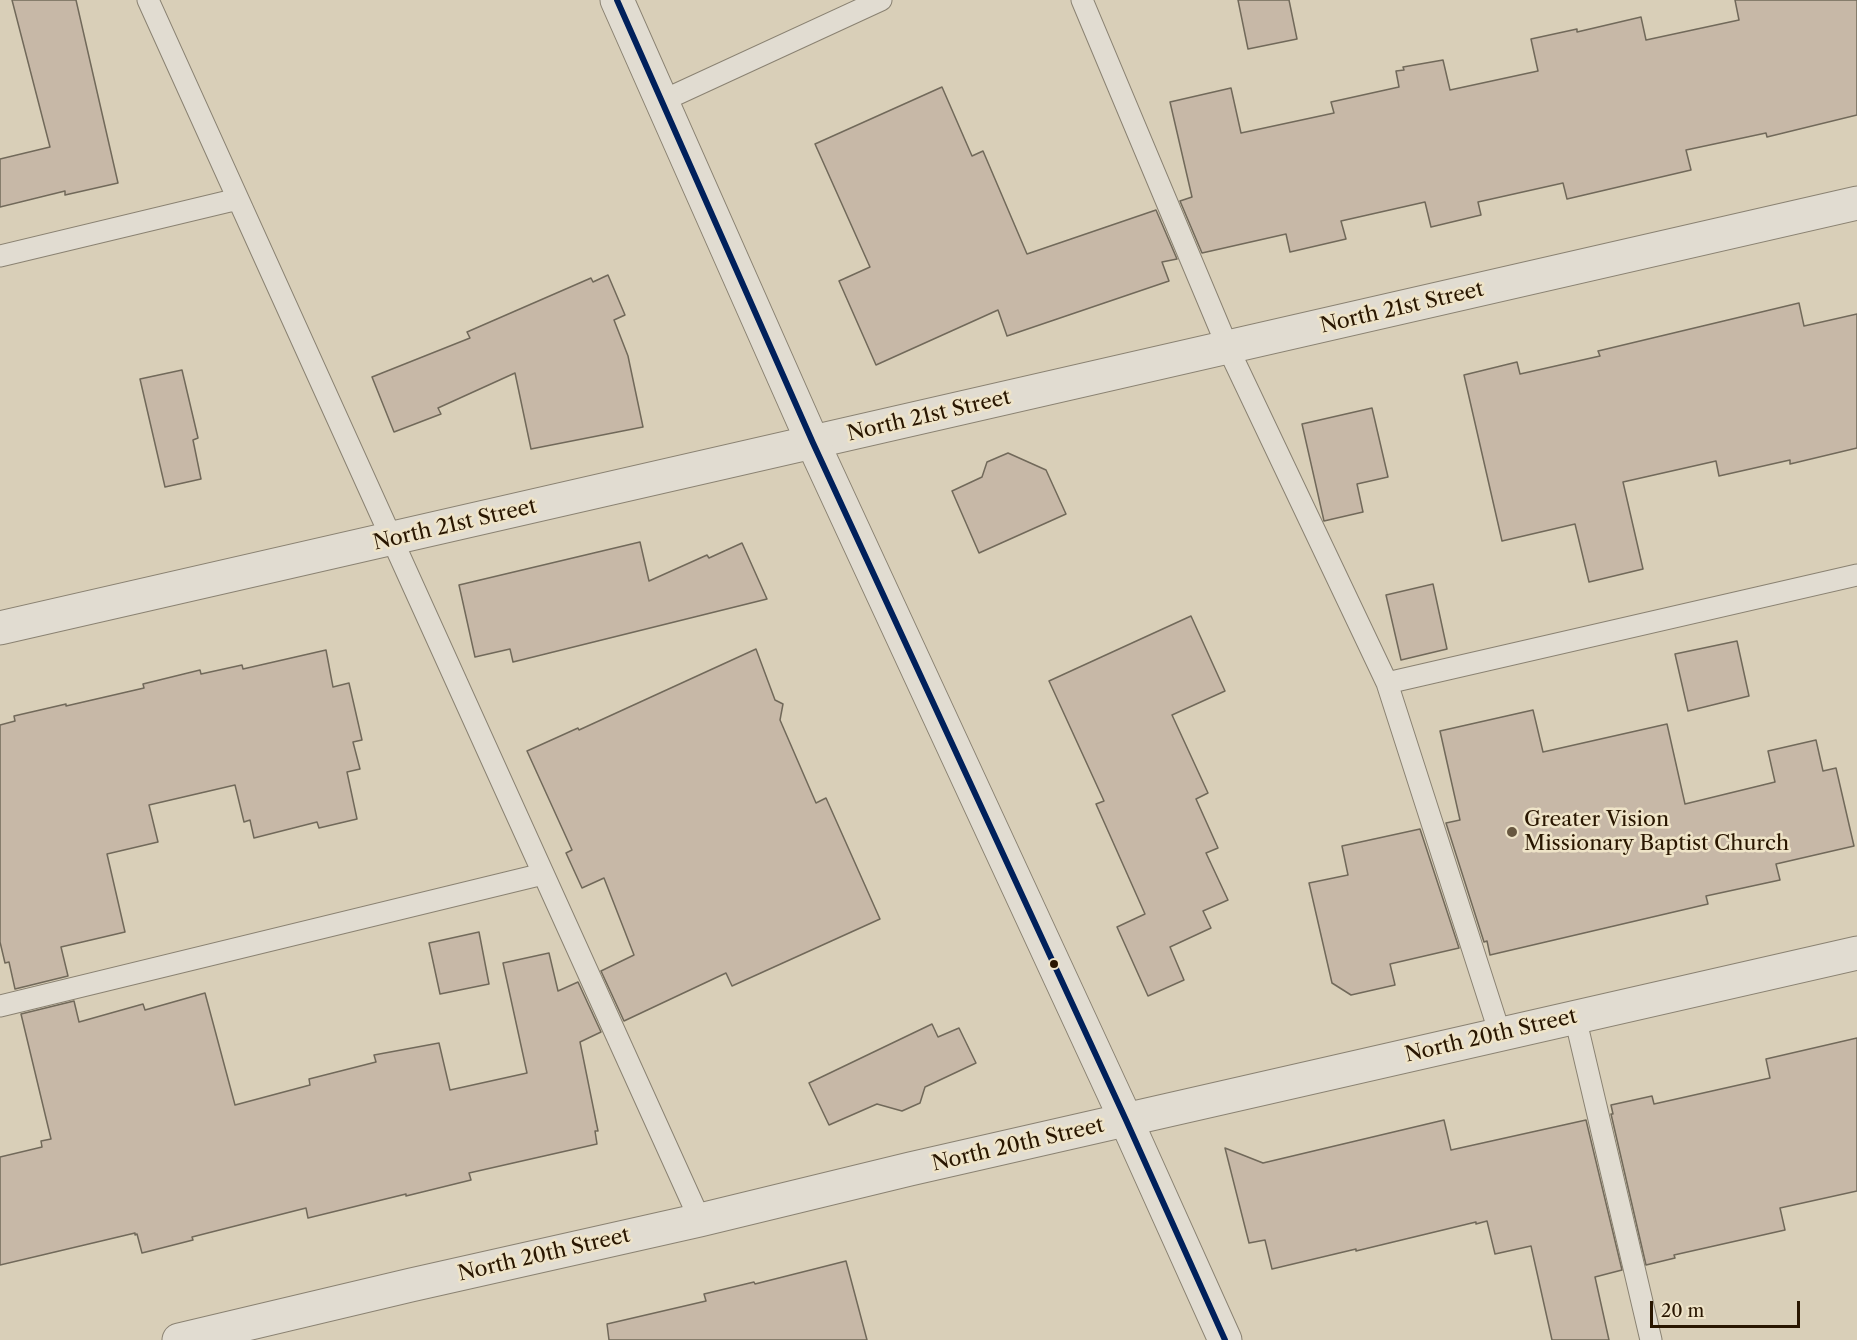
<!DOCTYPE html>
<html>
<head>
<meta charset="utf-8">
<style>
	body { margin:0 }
	#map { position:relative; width:1857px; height:1340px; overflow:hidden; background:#d9cfb8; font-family:"Libre Caslon Text",serif }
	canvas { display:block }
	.scale { position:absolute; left:1650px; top:1301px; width:150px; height:27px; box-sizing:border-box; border:3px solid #291600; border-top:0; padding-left:8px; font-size:18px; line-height:21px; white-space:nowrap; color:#291600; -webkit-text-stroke:4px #efe4c8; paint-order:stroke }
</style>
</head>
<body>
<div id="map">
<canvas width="1857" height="1340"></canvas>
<div class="scale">20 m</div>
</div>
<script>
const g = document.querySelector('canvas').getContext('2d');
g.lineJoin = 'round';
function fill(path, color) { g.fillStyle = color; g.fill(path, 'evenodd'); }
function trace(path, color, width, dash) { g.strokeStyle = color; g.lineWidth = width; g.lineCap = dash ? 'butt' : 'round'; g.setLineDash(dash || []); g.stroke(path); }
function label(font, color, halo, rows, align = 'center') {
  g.font = font + ' "Libre Caslon Text",serif'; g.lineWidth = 5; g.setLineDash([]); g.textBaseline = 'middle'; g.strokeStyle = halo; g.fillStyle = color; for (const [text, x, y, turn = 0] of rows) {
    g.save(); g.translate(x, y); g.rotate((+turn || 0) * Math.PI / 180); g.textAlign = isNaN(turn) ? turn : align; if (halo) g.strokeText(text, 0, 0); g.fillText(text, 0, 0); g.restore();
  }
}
const building = new Path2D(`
	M12 0H76L118 183 65 195V191L0 207V159L50 147Z
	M1238 0H1289L1297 39 1248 49Z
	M1735 0H1857V115L1767 137 1766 133 1686 150 1691 170 1567 199 1563 183 1478 202 1481 215 1431 227 1425 202 1341 221 1346 239 1290 252 1286 234 1202 253 1180 201 1192 197 1170 102 1231 88 1241 133 1334 113 1331 102 1399 87 1396 71 1404 70 1403 67 1443 60 1450 90 1538 71 1531 39 1577 29V32L1641 17 1646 40 1739 20Z
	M942 87 972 156 983 151 1027 254 1156 210 1177 259 1162 262 1169 281 1007 336 998 310 876 365 839 281 870 267 815 144Z
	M608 275 625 315 614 320 628 356 643 427 531 449 515 373 438 408 441 414 394 432 372 377 470 338 467 332 591 278 593 282Z
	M1799 303 1804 326 1857 314V448L1790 464V460L1719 476 1716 461 1623 482 1643 569 1589 582 1575 524 1502 541 1464 375 1517 362 1520 374 1600 356 1598 351Z
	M182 370 198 438 193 440 201 479 165 487 140 379Z
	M1372 408 1388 477 1357 484 1363 512 1324 521 1302 424Z
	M1008 453 1046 470 1066 514 979 553 952 491 982 477 987 462Z
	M640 542 649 581 707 555 709 558 742 543 767 599 513 662 510 649 475 657 459 585Z
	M1433 584 1447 649 1401 660 1386 595Z
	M1191 616 1225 691 1172 715 1208 793 1196 799 1218 848 1206 853 1228 900 1203 911 1211 928 1170 947 1184 980 1148 996 1117 927 1145 914 1096 804 1104 801 1049 681Z
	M1737 641 1749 696 1688 711 1675 654Z
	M756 649 775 700 783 704 780 720 816 803 826 798 880 919 732 986 726 973 624 1021 601 971 634 955 604 878 582 888 566 853 572 850 527 751 578 728 579 730Z
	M326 650 333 687 349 683 362 740 353 742 360 769 347 772 357 819 319 828 317 822 254 838 250 820 244 822 235 785 149 805 158 842 107 854 125 932 61 947 68 976 15 989 9 962 5 963 0 942V725L15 721 14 716 66 704V706L144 688 143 684 200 670 201 674 242 665 243 669Z
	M1533 710 1543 752 1667 724 1685 804 1775 782 1768 751 1816 740 1823 771 1836 768 1854 846 1776 864 1780 880 1706 896 1708 904 1490 955 1487 941 1484 942 1446 823 1460 820 1440 731Z
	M1420 829 1459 948 1390 964 1395 985 1351 995 1332 983 1309 883 1348 875 1342 846Z
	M479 932 489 984 440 994 429 943Z
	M549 953 558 991 578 982 601 1032 580 1042 598 1131H595L597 1144 469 1173 471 1180 406 1196V1194L308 1218 306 1208 192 1237 193 1240 142 1253 137 1234 135 1235V1233L0 1265V1157L42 1147 41 1141 51 1139 21 1014 74 1001 79 1022 143 1004 145 1010 205 993 235 1105 310 1085 309 1079 376 1062 374 1055 439 1043 450 1090 527 1073 503 963Z
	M932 1024 938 1037 959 1028 976 1063 925 1087 920 1103 902 1111 877 1104 829 1125 809 1083Z
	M1857 1038V1191L1780 1208 1785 1230 1674 1255 1675 1258 1646 1265 1611 1114H1613L1611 1105 1652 1096 1654 1104 1770 1078 1766 1059Z
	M1444 1120 1451 1150 1586 1120 1622 1270 1595 1277 1609 1340H1552L1531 1246 1495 1254 1487 1221 1476 1224V1222L1356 1251V1249L1272 1269 1265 1240 1249 1243 1225 1148 1263 1163Z
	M846 1261 867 1340H609L607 1324 706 1301 704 1294 754 1282 755 1284Z`);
fill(building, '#c7b8a7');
trace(building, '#71695a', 1.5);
const service = new Path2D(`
	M148 0 700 1220
	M1082 0 1228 348 1387 683 1500 1034
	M662 101 881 0
	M0 256 238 199
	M1387 683 1857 575
	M0 1006 543 874
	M1575 1017 1651 1340`);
const minor = new Path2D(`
	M0 628 1857 203
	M179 1340 411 1285 700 1220 910 1169 1857 953`);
const tertiary = new Path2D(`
	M617 0 813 443 1126 1120 1225 1340`);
trace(service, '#8a8272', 23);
trace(minor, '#8a8272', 35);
trace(tertiary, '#8a8272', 35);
trace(service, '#e1dcd1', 21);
trace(minor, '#e1dcd1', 33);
trace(tertiary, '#e1dcd1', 33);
trace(new Path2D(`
	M617 0 813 443 1126 1120 1225 1340`), '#00205b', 6);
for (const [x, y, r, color] of [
	[1512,832,6,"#675740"],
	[1054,964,5,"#291600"]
]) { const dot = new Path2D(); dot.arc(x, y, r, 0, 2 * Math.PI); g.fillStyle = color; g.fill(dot); trace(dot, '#efe4c8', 2); }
label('21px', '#291600', '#efe4c8', [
	["North 21st Street",1402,308,-13],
	["North 21st Street",929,416,-13],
	["North 21st Street",455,525,-13],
	["North 20th Street",1491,1036,-13],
	["North 20th Street",1018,1145,-13],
	["North 20th Street",544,1255,-13]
]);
label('21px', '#291600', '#efe4c8', [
	["Greater Vision",1524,820],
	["Missionary Baptist Church",1524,844]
], 'left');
</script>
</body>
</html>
